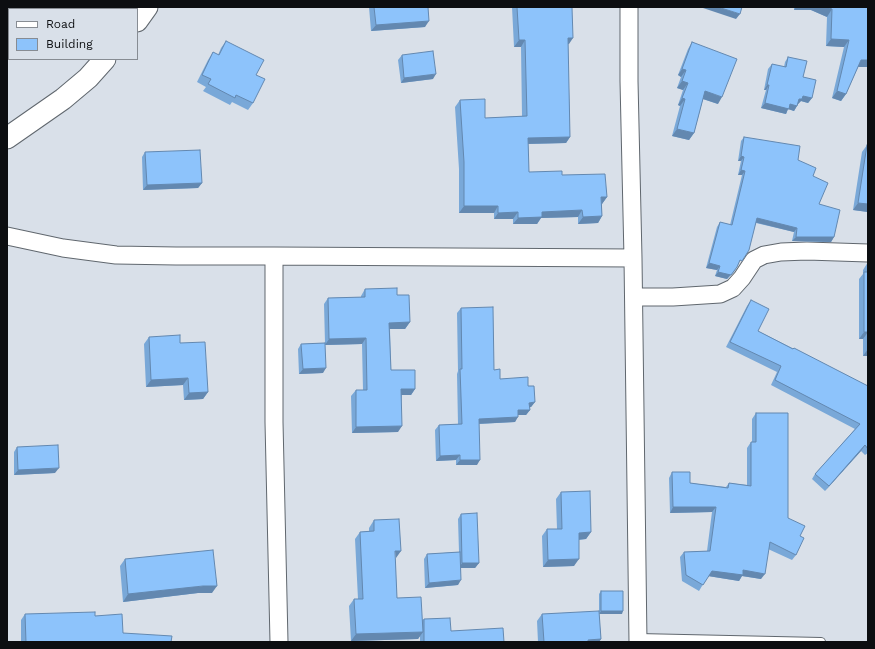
<!DOCTYPE html>
<style>
body{margin:0}
#map{position:relative;width:875px;height:649px;overflow:hidden;background:#d9e0e9;font-family:"Work Sans",sans-serif}
canvas{display:block}
.frame{position:absolute;inset:0;border:8px solid #0c0e11;pointer-events:none}
.legend{position:absolute;left:8px;top:8px;width:130px;height:52px;box-sizing:border-box;background:#d9e0e9;border:1px solid #878c93;margin:0;padding:5px 7px;list-style:none;font-size:12px;color:#0c0e11}
.legend li{display:flex;align-items:center;gap:8px;height:20px}
.legend b{width:20px;border:1px solid #878c93}
</style>
<div id="map">
<canvas width="875" height="649"></canvas>
<div class="frame"></div>
<ul class="legend">
<li><b style="height:5px;background:#fff"></b>Road</li>
<li><b style="height:11px;background:#8dc3fb"></b>Building</li>
</ul>
</div>
<script>
const c = document.querySelector('canvas').getContext('2d');
c.lineJoin = 'round';
const shape = rows => new Path2D(rows.map(r => 'M' + r).join(''));
function strokePath(path, color, width, dash) { c.strokeStyle = color; c.lineWidth = width; c.lineCap = dash ? 'butt' : 'round'; c.setLineDash(dash || []); c.stroke(path); }
function fillPath(path, color) { c.fillStyle = color; c.fill(path, 'evenodd'); }
const service = shape([
 [638,638,821,642]
]);
const minor = shape([
 [629,7,629,81,633,258,638,642],
 [7,236,63,248,116,255,176,256,274,256,633,258],
 [274,256,274,422,279,642],
 [634,297,673,297,720,294,733,288,742,278,754,260,764,255,781,252,807,251,868,253]
]);
const tertiary = shape([
 [137,21,147,7],
 [7,138,63,99,88,78,105,59]
]);
strokePath(service, '#60676e', 10);
strokePath(minor, '#60676e', 19);
strokePath(tertiary, '#60676e', 23);
strokePath(service, '#fff', 8);
strokePath(minor, '#fff', 17);
strokePath(tertiary, '#fff', 21);
fillPath(shape([
 [38,7,77,7,77,9,38,9],
 [369,7,428,7,425,27,371,31],
 [512,7,572,7,569,44,568,44,570,137,566,143,528,144,529,172,562,175,607,197,602,204,602,216,598,223,578,224,578,217,541,218,537,224,513,224,513,219,494,219,494,213,459,213,459,169,455,107,460,100,485,118,522,116,521,47,514,47],
 [794,7,868,7,858,67,846,94,841,101,832,98,844,47,826,46,827,17,811,10,794,10],
 [226,41,256,75,253,103,248,110,232,102,230,105,203,91,206,87,197,82,208,60,213,52,218,55,221,48],
 [692,42,718,104,703,99,694,133,689,140,672,136,680,106,678,105,683,90,677,88,681,77,678,75,688,49],
 [402,55,433,79,401,83,398,60],
 [788,57,803,77,812,98,808,103,801,101,798,104,794,111,788,109,786,114,761,108,766,90,764,90,768,69,772,64,784,67,785,62],
 [744,137,798,160,813,176,819,204,834,237,831,242,792,241,794,232,756,223,738,265,734,272,727,279,715,276,717,270,706,268,717,227,720,222,730,225,742,175,738,175,741,161,738,161,741,141],
 [867,145,868,145,868,212,853,210,862,152],
 [145,152,202,183,198,188,143,190,142,157],
 [868,262,868,356,863,356,863,339,859,339,859,279,863,274,863,270],
 [365,289,397,295,410,322,405,329,390,329,391,370,415,389,411,395,402,395,398,432,352,433,351,396,356,390,363,390,362,344,325,345,323,373,299,374,298,349,301,344,325,343,324,304,328,298,361,297,361,296],
 [751,300,758,331,868,386,868,453,865,455,861,451,825,491,812,479,815,474,855,429,771,385,777,372,726,347,747,306],
 [461,308,494,370,500,379,528,386,535,402,531,407,530,407,530,410,526,415,518,415,515,422,479,424,477,465,456,465,456,460,436,461,435,430,439,425,458,424,457,374,458,371,457,313],
 [149,337,180,343,208,392,203,399,184,400,183,385,146,387,144,344],
 [756,413,788,518,800,536,796,555,792,560,768,549,761,579,742,576,739,581,708,576,699,591,682,581,680,557,684,552,707,551,712,512,670,513,669,478,672,472,690,483,726,487,729,483,747,485,747,448,751,442,752,442,752,419],
 [17,447,55,473,14,475,14,452],
 [561,492,591,532,586,539,579,540,574,566,543,567,542,536,547,529,557,529,556,499],
 [461,514,479,563,475,568,461,568,458,585,425,588,424,559,427,554,459,552,458,519],
 [374,520,395,558,397,598,422,620,424,619,451,631,504,642,420,642,420,636,418,639,351,641,349,606,354,599,358,599,355,539,360,532,369,531,369,528],
 [125,559,212,593,198,593,123,602,120,566],
 [601,591,622,614,599,614,601,639,599,642,538,642,537,621,542,614,599,612,599,594],
 [25,614,95,616,123,633,171,642,21,642,21,620]
]), '#79a8d8');
fillPath(shape([
 [700,7,718,7,740,14,736,19],
 [796,7,826,7,832,9,827,17,811,10,794,10],
 [42,8,66,9,41,9],
 [429,21,425,27,371,31,376,25],
 [568,38,573,38,569,44,563,45],
 [831,39,849,40,844,47,826,46],
 [519,40,525,40,521,47,514,47],
 [861,60,868,60,868,67,856,67],
 [682,69,686,70,681,77,678,75],
 [436,74,433,79,401,83,404,78],
 [682,81,688,83,683,90,677,88],
 [767,85,769,85,766,90,764,90],
 [705,91,722,97,718,104,700,98],
 [837,91,846,94,841,101,832,98],
 [803,96,812,98,808,103,801,101,798,104,796,103,799,99],
 [682,98,685,99,680,106,678,105],
 [765,103,790,104,797,106,794,111,788,109,786,114,761,108],
 [677,129,694,133,689,140,672,136],
 [570,137,566,143,523,144,528,138],
 [741,156,744,157,741,161,738,161],
 [741,170,745,171,742,175,738,175],
 [202,183,198,188,143,190,147,185],
 [601,197,607,197,602,204],
 [858,203,868,204,868,212,853,210],
 [464,206,498,206,494,213,459,213],
 [582,210,578,217,541,218,537,224,513,224,518,218,542,212],
 [518,212,513,219,494,219,498,213],
 [602,216,598,223,578,224,583,217],
 [757,218,797,228,794,232,754,222],
 [796,237,834,237,831,242,792,241],
 [709,263,720,266,717,270,706,268],
 [737,267,727,279,715,276,718,272],
 [410,322,405,329,385,329,389,323],
 [864,332,868,332,863,339,859,339],
 [366,338,362,344,325,345,329,339],
 [868,349,868,356,863,356],
 [326,368,323,373,299,374,303,369],
 [188,378,183,385,146,387,151,380],
 [401,389,415,389,411,395,397,395],
 [208,392,203,399,184,400,189,393],
 [535,402,531,407,526,408,529,403],
 [518,410,530,410,526,415,514,415],
 [518,417,515,422,475,424,479,419],
 [402,426,398,432,352,433,356,427],
 [865,445,861,451,825,491,829,486],
 [460,455,456,460,436,461,440,456],
 [460,460,480,460,477,465,456,465],
 [59,468,55,473,14,475,18,470],
 [673,507,716,507,712,512,670,513],
 [591,532,586,539,574,540,579,533],
 [395,551,401,551,396,558],
 [579,559,574,566,543,567,548,560],
 [462,563,479,563,475,568,459,568],
 [743,570,765,574,761,579,742,576,739,581,708,576,712,571],
 [461,580,458,585,425,588,429,583],
 [203,586,217,586,212,593,198,593,123,602,128,594],
 [601,611,623,611,622,614,599,614],
 [423,632,418,639,351,641,356,634],
 [601,639,599,642,587,642,588,640]
]), '#6388b0');
const building = shape([
 [42,7,77,7,77,9,42,8,42,7],
 [374,7,428,7,429,21,376,25,374,7],
 [517,7,572,7,573,38,568,38,570,137,528,138,529,172,562,171,562,175,605,174,607,197,601,197,602,216,583,217,582,210,542,212,542,217,518,218,518,212,498,213,498,206,464,206,464,162,460,100,485,99,485,118,527,116,525,40,519,40,517,7],
 [718,7,742,7,740,14,718,7],
 [826,7,868,7,868,60,861,60,846,94,837,91,849,40,831,39,832,9,826,7],
 [226,41,264,60,256,75,265,79,253,103,236,95,235,98,208,84,211,79,202,75,213,52,219,55,226,41],
 [692,42,737,59,722,97,705,91,694,133,677,129,685,99,682,98,688,83,682,81,686,70,682,69,692,42],
 [433,51,436,74,404,78,402,55,433,51],
 [788,57,807,61,803,77,816,80,812,98,803,96,802,99,799,99,797,106,790,104,789,109,765,103,769,85,767,85,772,64,786,67,788,57],
 [744,137,800,146,798,160,816,168,813,176,828,183,819,204,840,210,834,237,796,237,797,228,757,218,749,250,742,261,740,260,737,267,731,275,718,272,720,266,709,263,720,222,732,225,745,171,741,170,744,157,741,156,744,137],
 [867,145,868,145,868,204,858,203,867,145],
 [200,150,202,183,147,185,145,152,200,150],
 [868,262,868,349,868,332,864,332,864,272,868,272,868,262],
 [397,288,397,295,409,295,410,322,389,323,391,370,415,370,415,389,401,389,402,426,356,427,356,390,367,390,366,338,329,339,328,298,365,297,365,289,397,288],
 [751,300,769,309,758,331,793,349,794,348,868,386,868,449,865,445,829,486,815,474,860,424,775,380,781,366,730,342,751,300],
 [493,307,494,370,500,369,500,379,528,377,528,386,534,386,535,402,529,403,530,410,518,410,518,417,479,419,480,460,460,460,460,455,440,456,439,425,462,424,460,369,462,369,461,308,493,307],
 [180,335,180,343,205,342,208,392,189,393,188,378,151,380,149,337,180,335],
 [325,343,326,368,303,369,301,344,325,343],
 [756,413,788,413,788,518,805,526,800,536,804,538,796,555,770,542,765,574,743,570,743,575,712,571,703,585,686,575,684,552,710,551,716,507,673,507,672,472,690,472,690,483,728,488,729,483,751,486,751,442,756,442,756,413],
 [58,445,59,468,18,470,17,447,58,445],
 [590,491,591,532,579,533,579,559,548,560,547,529,562,529,561,492,590,491],
 [477,513,479,563,462,563,461,514,477,513],
 [399,519,401,551,395,551,397,598,421,597,423,632,356,634,354,599,363,599,360,532,374,531,374,520,399,519],
 [213,550,217,586,203,586,128,594,125,559,213,550],
 [460,552,461,580,429,583,427,554,460,552],
 [601,591,623,591,623,611,601,611,601,591],
 [599,611,601,639,588,640,588,642,544,642,542,614,599,611],
 [95,612,95,616,122,614,123,633,172,636,171,642,26,642,25,614,95,612],
 [450,618,451,631,503,628,504,642,424,642,424,619,450,618]
]);
fillPath(building, '#8dc3fb');
strokePath(building, '#6388b0', 1);
</script>
